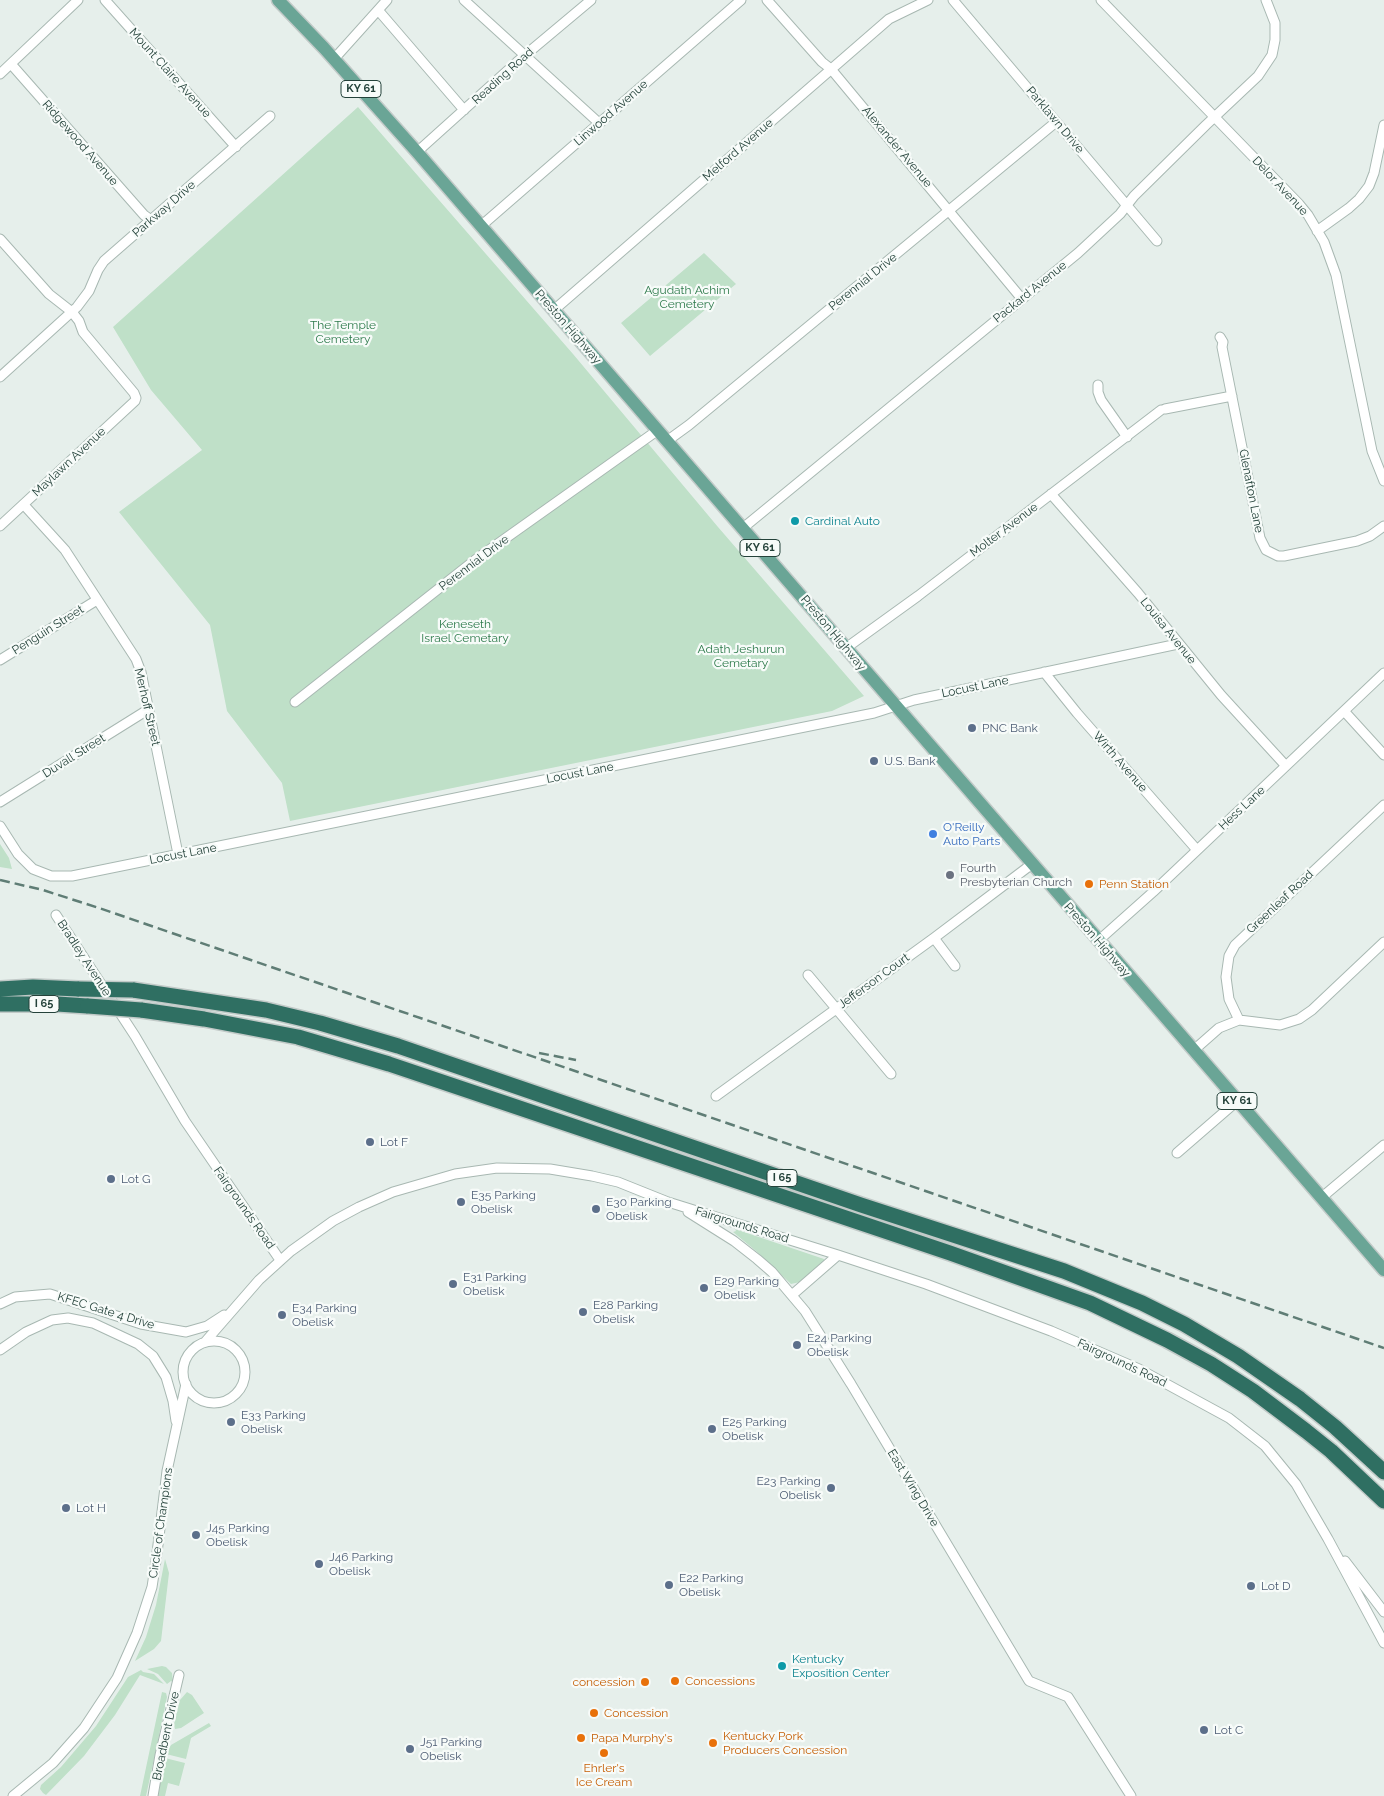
<!DOCTYPE html>
<style>
body{margin:0}
canvas{display:block;background:#e6efeb}
</style>
<canvas width="1384" height="1796"></canvas>
<script>
const c = document.querySelector('canvas').getContext('2d');
c.lineJoin = 'round';
function fillPath(path, color) { c.fillStyle = color; c.fill(path, 'evenodd'); }
const shape = rows => new Path2D(rows.map(r => 'M' + r).join(''));
function strokePath(path, color, width, dash) { c.strokeStyle = color; c.lineWidth = width; c.lineCap = dash ? 'butt' : 'round'; c.setLineDash(dash || []); c.stroke(path); }
function drawText(font, color, halo, rows, align = 'center') {
  c.font = font + ' Raleway,sans-serif'; c.lineWidth = 4.5; c.setLineDash([]); c.textBaseline = 'middle'; c.strokeStyle = halo; c.fillStyle = color; for (const [text, x, y, turn = 0] of rows) {
    c.save(); c.translate(x, y); c.rotate((+turn || 0) * Math.PI / 180); c.textAlign = isNaN(turn) ? turn : align; if (halo) c.strokeText(text, 0, 0); c.fillText(text, 0, 0); c.restore();
  }
}
fillPath(shape([
 [358,107,573,354,718,527,864,696,832,711,290,821,282,783,227,711,210,625,119,512,202,450,151,390,113,327],
 [704,253,736,284,650,356,621,323],
 [0,844,9,858,12,869,0,867],
 [735,1229,824,1259,824,1263,800,1282,791,1284,756,1251,733,1232,736,1231],
 [165,1559,169,1573,161,1641,154,1649,135,1661,146,1637,156,1605],
 [162,1666,166,1667,172,1673,173,1682,171,1681,167,1684,158,1674,147,1669],
 [141,1670,143,1672,154,1674,164,1684,140,1675,115,1715,84,1756,46,1795,43,1793,40,1789,41,1785,61,1767,96,1726,128,1677],
 [162,1692,166,1693,167,1697,161,1726,146,1796,140,1796],
 [187,1692,192,1695,204,1713,181,1728,175,1729,174,1724,180,1700],
 [209,1723,211,1726,191,1738,186,1759,166,1754,171,1745],
 [165,1758,185,1763,179,1786,168,1783,165,1796,158,1796]
]), '#bfe0c8');
const street = shape([
 [105,0,236,147],
 [464,0,599,123],
 [767,0,822,62,831,69,1022,299],
 [953,0,1157,241],
 [1101,0,1299,204,1308,215,1324,242,1336,275,1372,451,1384,481],
 [378,10,464,110],
 [334,59,387,0],
 [11,64,144,215,151,220],
 [0,74,78,0],
 [417,152,517,62,591,0],
 [481,226,741,0],
 [1317,231,1349,208,1359,199,1369,186,1374,173,1384,125],
 [0,239,49,294,72,312,79,321,83,332,134,393,136,398,135,401,0,526],
 [554,310,889,19,928,0],
 [1220,337,1223,342,1222,347,1260,538,1266,550,1278,556,1284,556,1357,541,1370,536,1384,526],
 [0,377,77,307,89,291,98,270,104,261,270,116],
 [1098,385,1098,392,1101,400,1127,437],
 [1165,409,1232,396],
 [667,441,689,425,1056,122],
 [1051,494,1138,593,1221,695,1286,766],
 [24,505,65,550,136,659,141,672,178,854],
 [743,528,1078,253,1120,214,1134,196,1206,125,1258,76,1272,55,1275,40,1275,23,1266,0],
 [846,648,918,596,1161,410],
 [0,660,97,600],
 [1044,672,1077,713,1197,850],
 [295,702,475,560,658,430],
 [1344,711,1384,755],
 [0,802,149,709],
 [0,826,18,854,33,869,51,876,72,876,765,735,874,713,914,700,1178,644],
 [56,915,135,1036,185,1121,280,1260],
 [934,938,955,966],
 [1098,941,1153,892,1384,673],
 [808,975,891,1074],
 [1239,1020,1229,999,1226,977,1229,956,1235,945,1384,805],
 [1194,1050,1219,1028,1239,1020,1280,1025,1299,1019,1312,1010,1384,942],
 [716,1096,934,938,1032,864],
 [1177,1153,1237,1101],
 [1321,1198,1384,1145],
 [688,1212,734,1241,757,1259,772,1272,805,1311,851,1384,1029,1681,1068,1697,1131,1796],
 [792,1295,838,1255],
 [0,1304,15,1297,50,1294,141,1324,186,1332,207,1326,224,1315],
 '183 1372a31 31 0 1 1 62 0a31 31 0 1 1-62 0Z',
 [205,1342,259,1280,291,1251,333,1221,359,1207,393,1192,455,1174,497,1168,550,1169,592,1176,618,1182,668,1202,838,1255,926,1284,1051,1331,1139,1369,1229,1418,1265,1446,1296,1484,1328,1539,1384,1643],
 [0,1350,26,1332,52,1320,68,1318,93,1323,138,1344,153,1356,166,1377,173,1401,176,1421],
 [1345,1561,1384,1612],
 [13,1796,53,1763,84,1728,117,1678,137,1633,152,1587,156,1561,167,1471,186,1384],
 [153,1796,160,1755,179,1675]
]);
const primary = shape([
 [278,0,324,48,417,152,1384,1270]
]);
const highway = shape([
 [0,989,33,987,79,989],
 [133,990,266,1010,320,1023,398,1046,861,1205,1064,1271,1142,1303,1184,1324,1238,1356,1300,1399,1335,1427,1384,1472],
 [0,1004,57,1004,88,1006],
 [141,1010,204,1019,298,1037,389,1064,950,1253,1090,1303,1167,1340,1211,1364,1253,1391,1306,1431,1331,1451,1384,1501]
]);
strokePath(street, '#a8b8b2', 11);
strokePath(primary, '#c2cac8', 15);
strokePath(highway, '#c2cac8', 18);
strokePath(street, '#fff', 9);
strokePath(primary, '#6aa596', 12);
strokePath(highway, '#2f6f62', 15);
strokePath(shape([
 [0,880,43,890,99,908,1384,1348],
 [539,1053,576,1060]
]), '#5f7d75', 2.5, [10, 5]);
const highwayBridge = shape([
 [79,989,133,990],
 [88,1006,141,1010]
]);
strokePath(highwayBridge, '#c2cac8', 18, []);
strokePath(highwayBridge, '#2f6f62', 15);
for (const [x, y, r, color] of [
 [795,521,5,"#0f9aa8"],
 [972,728,5,"#5c6f8a"],
 [874,761,5,"#5c6f8a"],
 [933,834,5,"#3f7fe0"],
 [950,875,5,"#6b7280"],
 [1089,884,5,"#e8710a"],
 [370,1142,5,"#5c6f8a"],
 [111,1179,5,"#5c6f8a"],
 [461,1202,5,"#5c6f8a"],
 [596,1209,5,"#5c6f8a"],
 [453,1284,5,"#5c6f8a"],
 [704,1288,5,"#5c6f8a"],
 [583,1312,5,"#5c6f8a"],
 [282,1315,5,"#5c6f8a"],
 [797,1345,5,"#5c6f8a"],
 [231,1422,5,"#5c6f8a"],
 [712,1429,5,"#5c6f8a"],
 [831,1488,5,"#5c6f8a"],
 [66,1508,5,"#5c6f8a"],
 [196,1535,5,"#5c6f8a"],
 [319,1564,5,"#5c6f8a"],
 [669,1585,5,"#5c6f8a"],
 [1251,1586,5,"#5c6f8a"],
 [782,1666,5,"#0f9aa8"],
 [675,1681,5,"#e8710a"],
 [645,1682,5,"#e8710a"],
 [594,1713,5,"#e8710a"],
 [1204,1730,5,"#5c6f8a"],
 [581,1738,5,"#e8710a"],
 [713,1743,5,"#e8710a"],
 [410,1749,5,"#5c6f8a"],
 [604,1753,5,"#e8710a"]
]) { const dot = new Path2D(); dot.arc(x, y, r, 0, 2 * Math.PI); c.fillStyle = color; c.fill(dot); strokePath(dot, '#f7fbf9', 2); }
for (const [x, y, w] of [
 [361,89,40],
 [760,548,40],
 [44,1004,30],
 [1237,1101,40],
 [782,1178,30]
]) { const box = new Path2D(); box.roundRect(x - w / 2, y - 8.5, w, 17, 4); c.fillStyle = '#f7fbf9'; c.fill(box); strokePath(box, '#24423a', 1); }
drawText('bold 11px', '#24423a', null, [
 ["KY 61",361,89],
 ["KY 61",760,548],
 ["I 65",44,1004],
 ["KY 61",1237,1101],
 ["I 65",782,1178]
]);
drawText('12px', '#24423a', '#f7fbf9', [
 ["Mount Claire Avenue",170,73,48],
 ["Reading Road",503,76,-42],
 ["Linwood Avenue",611,113,-41],
 ["Parklawn Drive",1055,120,50],
 ["Ridgewood Avenue",80,143,49],
 ["Alexander Avenue",897,147,50],
 ["Melford Avenue",738,150,-41],
 ["Delor Avenue",1280,186,47],
 ["Parkway Drive",164,209,-41],
 ["Perennial Drive",863,282,-39],
 ["Packard Avenue",1030,292,-39],
 ["Preston Highway",568,327,49],
 ["Maylawn Avenue",69,462,-43],
 ["Glenafton Lane",1251,491,79],
 ["Molter Avenue",1004,530,-37],
 ["Perennial Drive",474,563,-37],
 ["Penguin Street",48,630,-32],
 ["Louisa Avenue",1168,631,51],
 ["Preston Highway",833,633,50],
 ["Locust Lane",975,687,-12],
 ["Merhoff Street",147,707,77],
 ["Duvall Street",74,756,-32],
 ["Wirth Avenue",1120,762,49],
 ["Locust Lane",580,773,-11],
 ["Hess Lane",1242,808,-43],
 ["Locust Lane",183,854,-11],
 ["Greenleaf Road",1280,902,-43],
 ["Preston Highway",1097,940,49],
 ["Bradley Avenue",84,958,57],
 ["Jefferson Court",874,981,-36],
 ["Fairgrounds Road",244,1208,55],
 ["Fairgrounds Road",742,1225,17],
 ["KFEC Gate 4 Drive",106,1311,17],
 ["Fairgrounds Road",1122,1363,25],
 ["East Wing Drive",913,1488,59],
 ["Circle of Champions",161,1523,-82],
 ["Broadbent Drive",166,1736,-78]
]);
drawText('12px', '#2d7a4b', '#f7fbf9', [
 ["Agudath Achim",687,290],
 ["Cemetery",687,304],
 ["The Temple",343,325],
 ["Cemetery",343,339],
 ["Keneseth",465,624],
 ["Israel Cemetary",465,638],
 ["Adath Jeshurun",741,649],
 ["Cemetary",741,663]
]);
drawText('12px', '#0d838f', '#f7fbf9', [
 ["Cardinal Auto",805,521],
 ["Kentucky",792,1659],
 ["Exposition Center",792,1673]
], 'left');
drawText('12px', '#4e5e75', '#f7fbf9', [
 ["PNC Bank",982,728],
 ["U.S. Bank",884,761],
 ["Lot F",380,1142],
 ["Lot G",121,1179],
 ["E35 Parking",471,1195],
 ["Obelisk",471,1209],
 ["E30 Parking",606,1202],
 ["Obelisk",606,1216],
 ["E31 Parking",463,1277],
 ["Obelisk",463,1291],
 ["E29 Parking",714,1281],
 ["Obelisk",714,1295],
 ["E28 Parking",593,1305],
 ["Obelisk",593,1319],
 ["E34 Parking",292,1308],
 ["Obelisk",292,1322],
 ["E24 Parking",807,1338],
 ["Obelisk",807,1352],
 ["E33 Parking",241,1415],
 ["Obelisk",241,1429],
 ["E25 Parking",722,1422],
 ["Obelisk",722,1436],
 ["E23 Parking",821,1481,"right"],
 ["Obelisk",821,1495,"right"],
 ["Lot H",76,1508],
 ["J45 Parking",206,1528],
 ["Obelisk",206,1542],
 ["J46 Parking",329,1557],
 ["Obelisk",329,1571],
 ["E22 Parking",679,1578],
 ["Obelisk",679,1592],
 ["Lot D",1261,1586],
 ["Lot C",1214,1730],
 ["J51 Parking",420,1742],
 ["Obelisk",420,1756]
], 'left');
drawText('12px', '#366cbe', '#f7fbf9', [
 ["O'Reilly",943,827],
 ["Auto Parts",943,841]
], 'left');
drawText('12px', '#5b616d', '#f7fbf9', [
 ["Fourth",960,868],
 ["Presbyterian Church",960,882]
], 'left');
drawText('12px', '#c56008', '#f7fbf9', [
 ["Penn Station",1099,884],
 ["Concessions",685,1681],
 ["concession",635,1682,"right"],
 ["Concession",604,1713],
 ["Kentucky Pork",723,1736],
 ["Producers Concession",723,1750],
 ["Papa Murphy's",591,1738],
 ["Ehrler's",604,1768,"center"],
 ["Ice Cream",604,1782,"center"]
], 'left');
</script>
